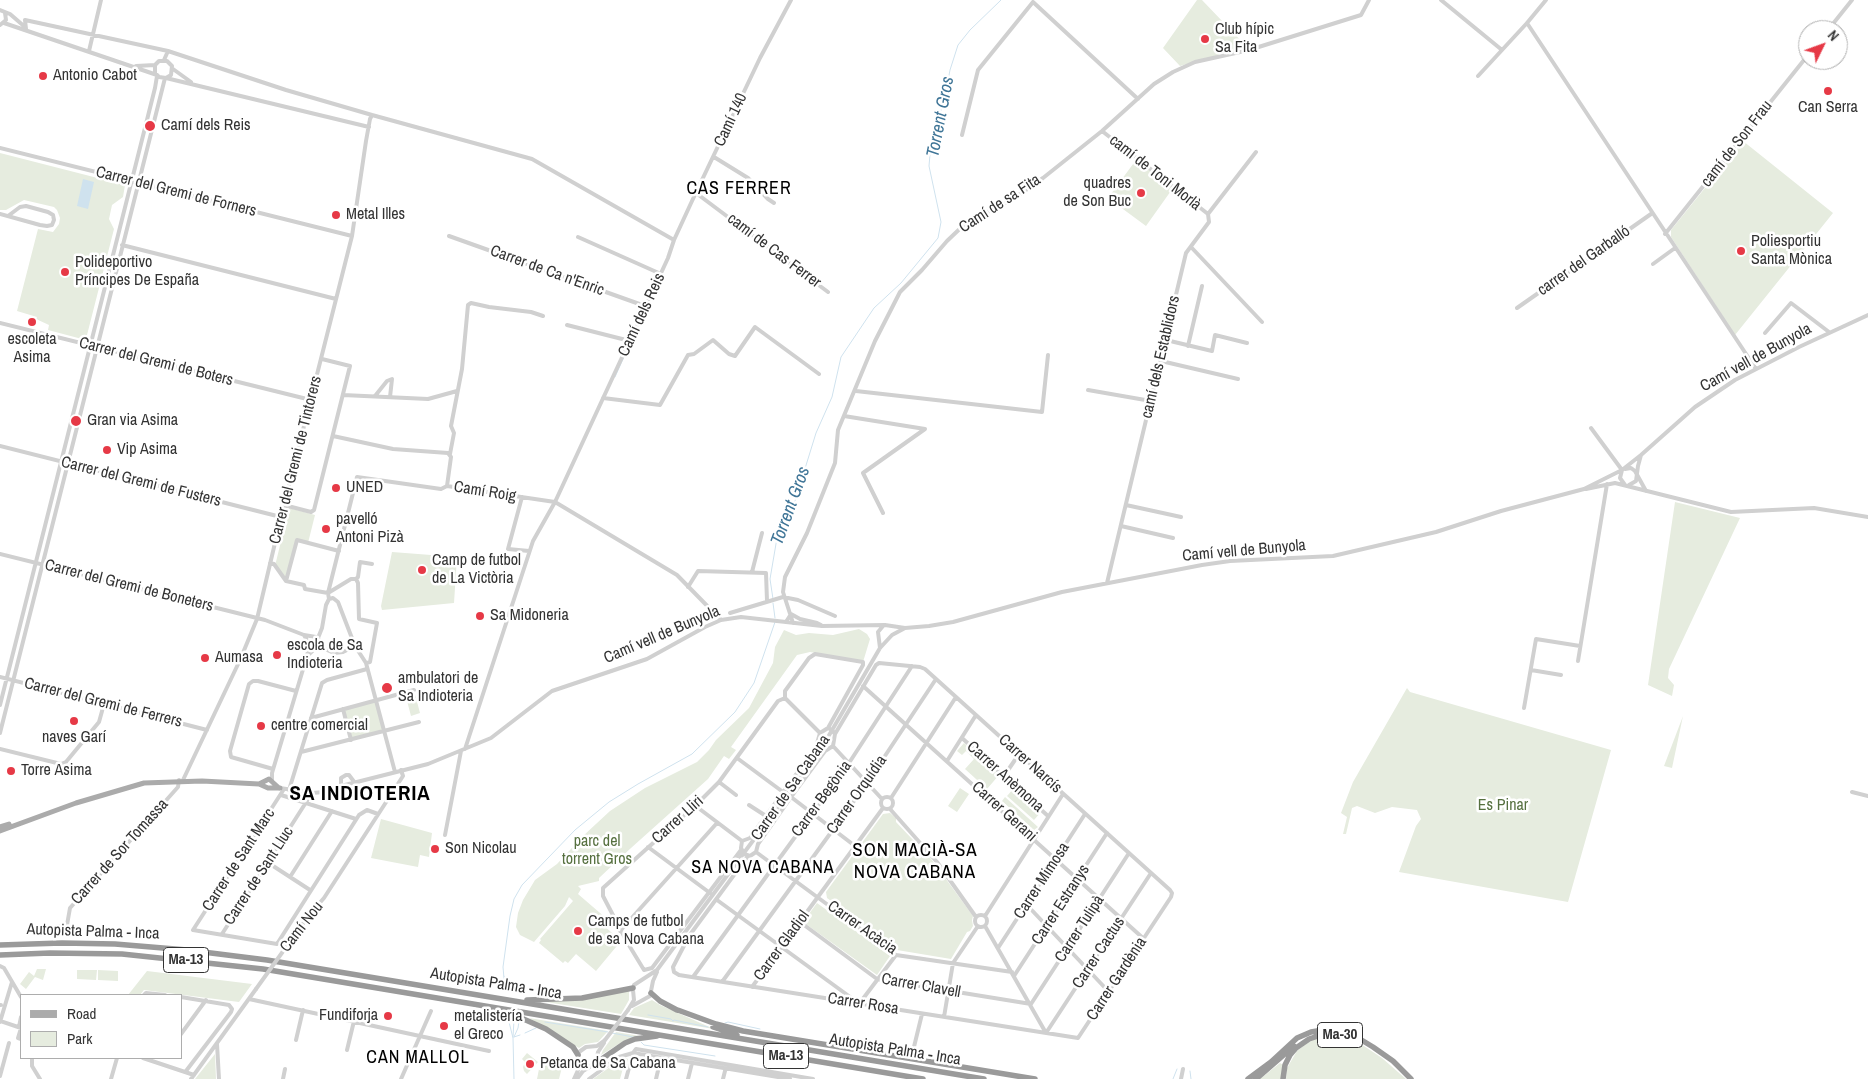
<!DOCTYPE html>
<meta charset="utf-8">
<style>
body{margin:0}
#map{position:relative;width:1868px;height:1079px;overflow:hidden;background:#fff;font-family:"Archivo Narrow",sans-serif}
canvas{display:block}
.legend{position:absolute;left:20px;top:994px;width:162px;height:65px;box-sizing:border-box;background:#fff;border:1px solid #adadad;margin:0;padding:6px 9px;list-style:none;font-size:15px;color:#333}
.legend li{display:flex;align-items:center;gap:10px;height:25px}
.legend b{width:25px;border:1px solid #adadad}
.north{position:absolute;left:1798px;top:20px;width:50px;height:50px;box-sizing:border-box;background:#fff;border:1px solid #adadad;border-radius:50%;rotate:48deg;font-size:14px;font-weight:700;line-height:20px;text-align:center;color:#333}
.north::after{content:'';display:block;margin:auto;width:18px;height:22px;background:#e63946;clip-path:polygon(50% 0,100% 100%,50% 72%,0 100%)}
</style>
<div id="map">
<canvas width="1868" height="1079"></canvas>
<ul class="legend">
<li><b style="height:6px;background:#ababab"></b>Road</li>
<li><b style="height:14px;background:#e6ecdf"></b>Park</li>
</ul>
<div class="north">N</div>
</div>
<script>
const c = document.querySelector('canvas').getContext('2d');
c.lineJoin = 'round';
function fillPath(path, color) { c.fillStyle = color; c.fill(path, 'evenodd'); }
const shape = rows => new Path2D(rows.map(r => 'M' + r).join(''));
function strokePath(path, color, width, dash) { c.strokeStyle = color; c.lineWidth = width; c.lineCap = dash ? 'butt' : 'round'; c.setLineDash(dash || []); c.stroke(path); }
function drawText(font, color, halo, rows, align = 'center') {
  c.font = font + ' "Archivo Narrow",sans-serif'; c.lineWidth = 5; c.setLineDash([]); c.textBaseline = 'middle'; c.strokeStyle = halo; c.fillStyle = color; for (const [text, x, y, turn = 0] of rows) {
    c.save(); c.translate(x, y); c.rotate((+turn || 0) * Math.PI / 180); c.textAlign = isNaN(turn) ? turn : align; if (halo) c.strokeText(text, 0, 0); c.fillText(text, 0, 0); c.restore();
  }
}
fillPath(shape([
 [1197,0,1202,0,1247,47,1180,66,1163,48],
 [1743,141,1833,213,1735,335,1671,237,1671,230],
 [0,153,125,185,123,197,112,205,109,219,114,229,87,335,82,339,48,330,49,325,36,319,37,317,17,311,38,229,53,232,59,224,60,218,57,210,54,207,24,200,6,210,0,210],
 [1136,160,1173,188,1146,226,1108,198],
 [1675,502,1740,518,1669,669,1668,678,1674,685,1672,696,1648,685],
 [289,508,315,515,308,543,298,540,286,581,275,566],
 [392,552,457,557,454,603,382,610,381,606],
 [859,629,867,634,870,639,863,662,810,652,797,655,731,747,736,750,729,759,724,756,708,779,631,848,599,878,599,881,578,886,581,889,578,894,607,919,602,924,621,941,596,971,576,954,568,963,565,961,563,963,539,943,541,940,540,939,573,901,569,897,565,906,534,942,520,935,516,927,518,913,523,900,535,880,557,864,583,836,610,811,645,788,697,762,709,750,716,740,749,708,773,663,775,647,784,630,796,635,809,633,833,635],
 [1407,688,1410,692,1611,750,1568,902,1399,872,1416,826,1421,819,1417,810,1392,807,1375,813,1357,806,1352,808,1346,834,1343,834,1347,817,1341,813,1353,782],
 [415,694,420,713,411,716,406,697],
 [376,700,384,731,351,740,343,709],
 [1683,716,1672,768,1664,766],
 [964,743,999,775,987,789,965,769,974,759,966,751,962,755,957,751],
 [960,788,969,794,957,812,948,806],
 [1014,788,1041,812,1034,820,1007,796],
 [1005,797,1038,827,1034,830,1002,801],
 [890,813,896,818,896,822,932,860,973,916,972,920,973,926,970,931,967,932,951,959,897,950,827,898,826,892,883,814],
 [381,819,432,833,429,857,420,855,418,867,371,858],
 [817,903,890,956,877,975,803,922],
 [37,969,46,969,43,980,35,977,26,989,20,984,29,972,34,976],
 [77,970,97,970,96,980,77,979],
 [98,970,118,971,118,981,98,980],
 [147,971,252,984,239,1002,144,990,140,995,128,995],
 [629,990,629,1000,621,1014,546,1002],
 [652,1000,660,1005,714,1029,629,1015,634,1008],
 [529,1018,608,1031,598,1042,585,1044,579,1048],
 [616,1032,640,1036,622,1042,601,1055,603,1050],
 [1325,1036,1356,1042,1364,1046,1382,1058,1406,1079,1286,1079,1287,1068,1297,1051,1310,1041],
 [527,1053,538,1062,527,1074,524,1071,523,1067,525,1062,522,1059],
 [215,1054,216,1079,195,1079],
 [624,1057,628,1059,626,1067,623,1068,620,1079,593,1079],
 [541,1059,563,1063,559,1079,537,1079],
 [1280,1063,1283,1065,1281,1079,1260,1079]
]), '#e6ecdf');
fillPath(shape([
 [83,179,94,182,88,209,77,206]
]), '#cfe2ee');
strokePath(shape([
 [615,377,624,357],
 [773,599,770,579,777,538,795,501,816,433,832,397,841,357,874,308,901,283,938,238,941,222,929,166,930,154,933,134,944,101,950,70,958,45,970,30,1001,0],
 [773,603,775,618],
 [504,976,515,992],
 [507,980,509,991],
 [505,990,503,967,510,916,514,899,522,885,575,830,609,802,638,784,692,754,735,712,754,683,775,622],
 [648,1015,671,1019,673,1021],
 [508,1018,513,1038,514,1079],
 [673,1021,674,1020,708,1027],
 [545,1022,608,1032],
 [725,1023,728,1022,760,1029],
 [525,1033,536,1028],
 [612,1033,633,1037],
 [513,1037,514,1020],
 [514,1037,518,1028,519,1021],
 [514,1037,520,1035],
 [641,1042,644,1045,715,1056],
 [1190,1071,1191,1079],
 [1173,1079,1177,1069]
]), '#cfe2ee', 1);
strokePath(shape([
 [1441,0,1502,50],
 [1546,0,1527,23,1756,369],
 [0,10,10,14,25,27],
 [4,23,157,75],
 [0,25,6,20,5,13],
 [26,29,25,20,168,51],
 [1828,30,1852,0],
 [89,51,101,0],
 [164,60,168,51,286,90,372,115],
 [136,66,155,65,159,61,167,61,172,66,171,75,166,78,159,77,155,73,155,65],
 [173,69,191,82],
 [1478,76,1527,23],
 [166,78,369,127],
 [1102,131,1208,214],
 [962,135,978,70,1033,2,1138,99],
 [0,148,352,236],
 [714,157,748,178,768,199,774,203],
 [696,193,828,292],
 [0,214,40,225,47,226,52,225,54,220,53,215,48,212,26,206,20,207,8,216],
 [1665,234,1808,55],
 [449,236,645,306],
 [578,237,661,274],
 [122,245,336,299],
 [1191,247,1262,322],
 [1653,264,1675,248],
 [1517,308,1651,214],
 [0,323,311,400],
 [567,325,630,341],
 [1765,333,1791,303,1829,332],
 [1166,340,1212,351,1215,335,1247,343],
 [1188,346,1202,286],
 [1161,361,1238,379],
 [1088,390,1151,401],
 [856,391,1042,412,1048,355],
 [343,395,428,399,457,391],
 [375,396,387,381,392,379,390,397],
 [603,398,660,405,688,355,694,354,713,340,729,354,735,356,755,327,819,374],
 [844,416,925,429,863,473,883,513],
 [1591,428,1622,470],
 [333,436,393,449,448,453,451,457,447,486,555,502,677,575,721,620],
 [0,446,281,517],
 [450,454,454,433,451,426,462,369,468,305,471,303,489,307,531,312,543,316],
 [1625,469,1631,468,1635,471,1646,491],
 [1622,470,1620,478,1625,485],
 [1629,485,1636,481,1638,466,1641,455],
 [1586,489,1615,483,1731,512,1814,508,1868,517],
 [522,497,508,549,529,551],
 [284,505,311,512,314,510,350,366,322,359],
 [1126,505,1181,517],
 [1121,526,1173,538],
 [0,554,265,620,304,635,316,637,320,641,319,645,307,656],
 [270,563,274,564,286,581,304,585,305,589,328,593,351,579,356,579,358,583,359,619,377,623,370,662,366,663],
 [752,572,762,533],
 [356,579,358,577,360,562,372,564],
 [286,581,297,540,339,551],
 [1107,583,1186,253,1209,222,1208,214,1256,152],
 [688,587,698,571,766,573,767,601],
 [329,599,328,593,357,477,441,489,447,486],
 [730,613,783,597,798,600,835,616],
 [786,622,791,614,800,619,817,623,821,625],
 [793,623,783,592,785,577,807,533,835,463,838,430,875,341,900,292,922,270,947,241,967,222,1010,201,1043,178,1102,131,1154,84,1173,72,1195,62,1249,50,1361,15,1369,0],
 [318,638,322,628,326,605,329,599,333,598,338,602,355,646,343,652,334,653,318,646],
 [355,646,366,663,395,772],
 [880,648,878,632,883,626],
 [1578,661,1607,484],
 [1531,670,1561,675],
 [0,677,207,730],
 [863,686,1144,939],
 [785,698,785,691,809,658,815,654,863,662,863,665,828,728],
 [785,698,820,733],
 [0,705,155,88,157,76],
 [1524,708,1536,639,1580,646],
 [343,709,351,740],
 [311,718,414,690],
 [828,728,832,730,835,734,833,746,825,751,791,797,758,844,756,852,750,856,744,854,741,848,742,841,750,838,816,747,820,733,828,728],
 [0,733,165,78],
 [962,738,1048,816],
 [833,746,882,799],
 [0,749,61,764,66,762,99,722,104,704],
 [465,749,533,541,555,502,668,258,674,240,692,201,760,58,791,0],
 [301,752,419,722],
 [737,758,783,792],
 [947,761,976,715],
 [273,769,231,757,230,751,249,684,253,681,258,681,296,691],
 [1004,776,1019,754],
 [183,780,240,660,257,619,284,505,352,236,366,141,370,119,372,115,532,159,674,240],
 [272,781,272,773,307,656,309,644,304,635],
 [719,782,736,795],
 [341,786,341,778,346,775,349,775,355,783],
 [280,788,312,793,324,792,341,786,428,764,491,738,552,691,647,659,705,627,721,620,741,617,822,626,885,625,905,628,929,626,953,622,1062,592,1202,565,1230,561,1333,556,1436,532,1501,511,1584,489,1622,470,1641,455,1695,407,1735,380,1799,347,1868,315],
 [284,789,193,930,277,944,359,815,367,810,378,814],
 [289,790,322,683,327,680,367,669],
 [1852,792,1868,796],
 [281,795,356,819],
 '881 803a6 6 0 1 1 12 0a6 6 0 1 1-12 0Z',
 [791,797,855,846],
 [891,798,956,697],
 [749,805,766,816],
 [697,807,742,841],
 [890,809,937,862,976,917],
 [445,835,461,751],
 [648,847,710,893],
 [741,850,652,968,644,970,627,942,603,896,603,888,691,809,697,807,698,803,719,782,778,701,785,698],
 [756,852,896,955,1012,972],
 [748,856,689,936,673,967,674,972,679,975,1078,1038,1171,897,1172,893,1170,890,925,669,920,667,879,663,876,665,835,734],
 [267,862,310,890],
 [290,877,332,811],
 [717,900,857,1002],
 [1026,904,1109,992],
 '975 921a6 6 0 1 1 12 0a6 6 0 1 1-12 0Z',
 [985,916,1063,794],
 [800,922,877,979,1031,1004,1129,853],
 [37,926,50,928,67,925,70,908,178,787,179,780],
 [985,926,1046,1033],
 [620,931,717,823],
 [222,934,312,793],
 [289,943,310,914,324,898,403,776,401,770],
 [998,948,1085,814],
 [0,966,4,968,21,997],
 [1014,976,1107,833],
 [693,977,849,763,912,666],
 [722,982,867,783,936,679],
 [752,987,883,808],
 [144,995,146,993,165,995],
 [181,997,229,1005,232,1009,231,1012,186,1071],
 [249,999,489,1051],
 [859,1004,896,955],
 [0,1005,1,1005],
 [632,1006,650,996,653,981,657,972],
 [628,1010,634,1000,633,990,634,985,657,970,821,749,880,648,892,635,905,628],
 [944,1017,953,963,978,926],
 [0,1021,21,1028,18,1038,21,1039],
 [0,1022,12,982],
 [19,1027,21,1017],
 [1046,1033,1151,873],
 [181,1034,206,1000],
 [296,1040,303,1010],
 [217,1044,219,1079],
 [347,1050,354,1021],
 [633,1053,790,1079],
 [912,1055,922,1014],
 [32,1058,32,1066,40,1079],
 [143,1058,194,1075],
 [0,1076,9,1043],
 [111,1079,117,1058],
 [191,1079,256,989],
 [283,1079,285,1069],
 [401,1079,431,1011],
 [574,1079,579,1068,578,1057,579,1052,586,1047,597,1046,605,1040],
 [577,1079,583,1071,596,1063,598,1052,604,1043],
 [589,1079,619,1057,633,1053,636,1049,813,1079],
 [626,1079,633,1053],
 [656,1079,661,1058],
 [688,1079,692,1063],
 [723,1079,726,1067],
 [1181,1079,1183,1069]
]), '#d0d0d0', 4);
strokePath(shape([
 [259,784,269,779,279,788],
 [0,827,9,824],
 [0,831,76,803,144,783,202,781,259,784,268,788,280,788]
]), '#ababab', 5);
strokePath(shape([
 [0,945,62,943,115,944,187,950,267,960,984,1079],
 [0,955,50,953,122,954,263,969,923,1079],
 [651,993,660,1001,677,1010],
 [527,1000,582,998,633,988],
 [675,1009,716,1024,743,1031,1035,1079],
 [510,1013,546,1029,573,1047,578,1055],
 [713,1027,737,1035],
 [596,1063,625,1043,635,1039,657,1036],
 [1248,1079,1271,1062,1297,1038,1311,1032,1329,1029,1350,1033,1373,1047,1393,1061,1411,1079],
 [1256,1079,1294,1046],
 [1283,1079,1285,1065,1290,1055,1296,1048,1309,1039,1321,1035,1332,1035,1357,1041]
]), '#9a9a9a', 5.5);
strokePath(shape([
 [256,989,289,943],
 [605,1040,628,1010]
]), '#d0d0d0', 4);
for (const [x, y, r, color] of [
 [1205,39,5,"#e63946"],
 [43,76,5,"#e63946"],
 [1828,91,5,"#e63946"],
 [150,126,6,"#e63946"],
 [1141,193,5,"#e63946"],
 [336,215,5,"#e63946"],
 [1741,251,5,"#e63946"],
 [65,272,5,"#e63946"],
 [32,322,5,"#e63946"],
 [76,421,6,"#e63946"],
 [107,450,5,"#e63946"],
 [336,488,5,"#e63946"],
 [326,529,5,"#e63946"],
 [422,570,5,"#e63946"],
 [480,616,5,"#e63946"],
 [277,655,5,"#e63946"],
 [205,658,5,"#e63946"],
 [387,688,6,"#e63946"],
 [74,721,5,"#e63946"],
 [261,726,5,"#e63946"],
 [11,771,5,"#e63946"],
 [435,849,5,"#e63946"],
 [578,931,5,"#e63946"],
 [388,1016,5,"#e63946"],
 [444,1026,5,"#e63946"],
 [530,1064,5,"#e63946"]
]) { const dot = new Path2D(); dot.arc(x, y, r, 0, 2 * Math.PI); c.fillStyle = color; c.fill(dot); strokePath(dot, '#fff', 2); }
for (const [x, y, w] of [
 [186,960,45],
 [1340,1035,45],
 [786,1056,45]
]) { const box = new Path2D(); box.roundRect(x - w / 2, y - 12.5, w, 25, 4); c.fillStyle = '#fff'; c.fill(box); strokePath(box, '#333', 1); }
drawText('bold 15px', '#333', null, [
 ["Ma-13",186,960],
 ["Ma-30",1340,1035],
 ["Ma-13",786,1056]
]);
drawText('16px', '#333', '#fff', [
 ["Club hípic",1215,30],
 ["Sa Fita",1215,48],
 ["Antonio Cabot",53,76],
 ["Can Serra",1828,108,"center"],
 ["Camí dels Reis",161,126],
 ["quadres",1131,184,"right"],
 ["de Son Buc",1131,202,"right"],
 ["Metal Illes",346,215],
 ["Poliesportiu",1751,242],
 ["Santa Mònica",1751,260],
 ["Polideportivo",75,263],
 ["Príncipes De España",75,281],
 ["escoleta",32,340,"center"],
 ["Asima",32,358,"center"],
 ["Gran via Asima",87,421],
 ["Vip Asima",117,450],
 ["UNED",346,488],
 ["pavelló",336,520],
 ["Antoni Pizà",336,538],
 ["Camp de futbol",432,561],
 ["de La Victòria",432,579],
 ["Sa Midoneria",490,616],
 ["escola de Sa",287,646],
 ["Indioteria",287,664],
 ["Aumasa",215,658],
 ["ambulatori de",398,679],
 ["Sa Indioteria",398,697],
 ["centre comercial",271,726],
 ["naves Garí",74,738,"center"],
 ["Torre Asima",21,771],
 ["Son Nicolau",445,849],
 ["Camps de futbol",588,922],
 ["de sa Nova Cabana",588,940],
 ["Fundiforja",378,1016,"right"],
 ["metalistería",454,1017],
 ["el Greco",454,1035],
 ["Petanca de Sa Cabana",540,1064]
], 'left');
drawText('16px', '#333', '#fff', [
 ["Camí 140",731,120,-65],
 ["camí de Son Frau",1737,144,-52],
 ["camí de Toni Morlà",1155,173,38],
 ["Carrer del Gremi de Forners",176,192,14],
 ["Camí de sa Fita",1000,204,-33],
 ["camí de Cas Ferrer",774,251,37],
 ["carrer del Garballó",1584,261,-35],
 ["Carrer de Ca n'Enric",547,271,20],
 ["Camí dels Reis",642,315,-65],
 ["camí dels Establidors",1161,357,-77],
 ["Camí vell de Bunyola",1756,358,-29],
 ["Carrer del Gremi de Boters",156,362,14],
 ["Carrer del Gremi de Tintorers",296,460,-76],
 ["Carrer del Gremi de Fusters",141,482,14],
 ["Camí Roig",485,492,9],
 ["Camí vell de Bunyola",1244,551,-5],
 ["Carrer del Gremi de Boneters",129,586,14],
 ["Camí vell de Bunyola",662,635,-23],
 ["Carrer del Gremi de Ferrers",103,703,14],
 ["Carrer Narcís",1030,764,42],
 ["Carrer Anèmona",1005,777,42],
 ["Carrer de Sa Cabana",791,788,-55],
 ["Carrer Orquídia",857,795,-55],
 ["Carrer Begònia",822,799,-54],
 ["Carrer Gerani",1004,812,42],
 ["Carrer Lliri",678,820,-42],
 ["Carrer de Sor Tomassa",120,852,-48],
 ["Carrer de Sant Marc",239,860,-57],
 ["Carrer de Sant Lluc",259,876,-57],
 ["Carrer Mimosa",1042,881,-57],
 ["Carrer Estranys",1061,905,-57],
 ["Camí Nou",302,927,-52],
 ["Carrer Acàcia",862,928,35],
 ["Carrer Tulipà",1080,929,-57],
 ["Autopista Palma - Inca",93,932,2],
 ["Carrer Gladiol",782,946,-54],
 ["Carrer Cactus",1099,953,-57],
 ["Carrer Gardènia",1117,979,-57],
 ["Autopista Palma - Inca",496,984,9],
 ["Carrer Clavell",921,986,10],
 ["Carrer Rosa",863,1004,9],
 ["Autopista Palma - Inca",895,1050,9]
]);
drawText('16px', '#56703f', '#fff', [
 ["Es Pinar",1503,806],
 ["parc del",597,842],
 ["torrent Gros",597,860]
]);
drawText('italic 18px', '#3f7597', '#fff', [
 ["Torrent Gros",941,117,-79],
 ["Torrent Gros",791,506,-70]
]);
c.letterSpacing = '1px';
drawText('18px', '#000', '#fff', [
 ["CAS FERRER",739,189],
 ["SA NOVA CABANA",763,868],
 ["CAN MALLOL",418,1058]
]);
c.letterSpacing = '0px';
c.letterSpacing = '1px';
drawText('19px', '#000', '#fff', [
 ["SON MACIÀ-SA",915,851],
 ["NOVA CABANA",915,873]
]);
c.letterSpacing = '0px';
c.letterSpacing = '1px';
drawText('bold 21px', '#000', '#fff', [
 ["SA INDIOTERIA",360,794]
]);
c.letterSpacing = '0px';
</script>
